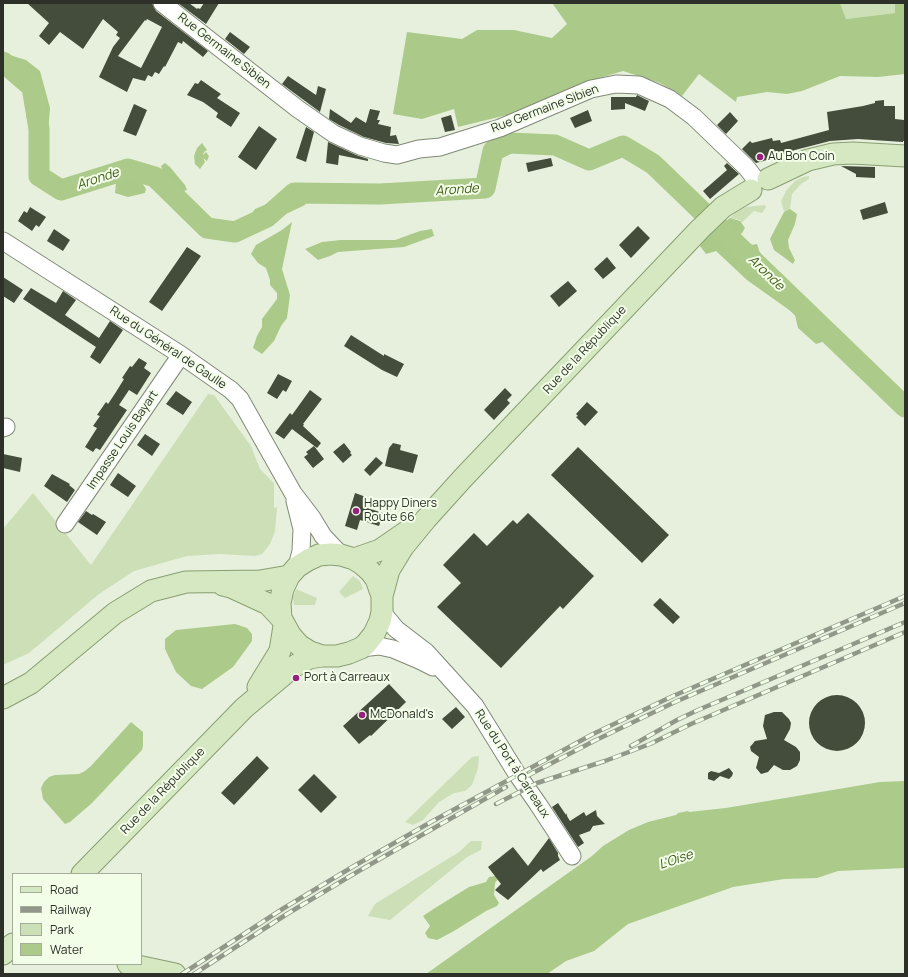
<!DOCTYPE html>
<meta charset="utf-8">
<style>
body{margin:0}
#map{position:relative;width:908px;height:977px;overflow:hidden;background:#e6f0dc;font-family:Manrope,sans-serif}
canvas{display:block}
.frame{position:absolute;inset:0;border:4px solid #2d3029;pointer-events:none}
.legend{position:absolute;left:12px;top:873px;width:130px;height:92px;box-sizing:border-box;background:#f3fee9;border:1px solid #a4ac9c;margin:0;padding:5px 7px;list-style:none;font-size:12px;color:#2d3029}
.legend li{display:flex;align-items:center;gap:8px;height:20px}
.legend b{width:20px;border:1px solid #a4ac9c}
</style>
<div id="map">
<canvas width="908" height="977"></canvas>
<div class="frame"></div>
<ul class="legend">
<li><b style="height:5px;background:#d6e8c1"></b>Road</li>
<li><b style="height:5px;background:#91988a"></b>Railway</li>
<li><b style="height:11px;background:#ccdfb7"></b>Park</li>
<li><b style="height:11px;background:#acca8a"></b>Water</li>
</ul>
</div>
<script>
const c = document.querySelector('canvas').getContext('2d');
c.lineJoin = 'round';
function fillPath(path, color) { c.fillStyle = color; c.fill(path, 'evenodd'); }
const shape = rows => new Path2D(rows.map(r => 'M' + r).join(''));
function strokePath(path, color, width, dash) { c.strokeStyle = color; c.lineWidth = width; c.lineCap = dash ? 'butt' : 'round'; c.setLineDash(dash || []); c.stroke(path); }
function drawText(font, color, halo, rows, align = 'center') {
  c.font = font + ' Manrope,sans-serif'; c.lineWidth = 4; c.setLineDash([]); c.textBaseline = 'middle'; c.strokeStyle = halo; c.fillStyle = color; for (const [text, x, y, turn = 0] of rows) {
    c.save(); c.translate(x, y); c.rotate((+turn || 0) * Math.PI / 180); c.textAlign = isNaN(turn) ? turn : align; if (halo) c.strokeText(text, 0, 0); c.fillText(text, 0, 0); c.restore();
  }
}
fillPath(shape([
 [840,3,895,3,895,13,846,19],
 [809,176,809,179,801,184,792,194,790,209,784,212,781,201,786,191,795,181,803,177],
 [765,205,766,207,762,213,754,211,741,223,740,220,730,218,735,213,746,207],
 [208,394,214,395,251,446,260,469,274,483,274,508,277,507,275,531,270,544,262,554,255,556,220,554,187,556,134,571,99,594,29,653,3,665,3,529,33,493,91,565],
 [353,576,360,581,363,589,345,598,339,592],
 [296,589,317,598,315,605,294,605,293,598],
 [479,756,478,768,472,785,465,791,454,793,439,802,423,820,413,825,405,822,472,757],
 [471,841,482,841,481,850,467,857,390,920,368,916,375,904,459,852]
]), '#ccdfb7');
fillPath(shape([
 [552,3,840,3,846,19,895,13,895,3,905,3,905,74,878,77,840,76,802,91,787,94,767,92,737,97,736,102,699,74,682,96,660,83,623,71,582,83,511,114,458,127,454,109,422,119,393,114,407,32,462,39,477,30,514,30,552,38,567,24],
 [3,53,26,60,40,71,50,108,46,157,35,156,32,153,30,140,32,128,26,116,29,104,22,86,17,85,3,75],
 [165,163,170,167,185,185,187,190,181,192,164,176,161,166],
 [118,167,142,183,146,189,145,193,128,197,115,193,116,183,114,181,102,183,80,194,70,195,64,190,64,185,67,180,77,178,89,173],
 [169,186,177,193,187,204,186,211,171,201,164,192,162,189],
 [301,186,306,187,305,189,284,199,265,212,263,216,241,225,231,225,248,218,255,209,276,200,286,191],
 [296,200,302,200,306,202,305,205,286,214,272,226,259,231,258,229,260,226,269,221,284,207],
 [790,209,797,214,795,224,788,240,789,248,795,260,793,264,774,250,770,239,784,212],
 [730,218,740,221,745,228,742,233,728,243,730,248,734,251,743,252,751,245,757,244,761,256,760,259,751,268,764,280,805,299,832,325,832,337,826,341,816,344,798,328,795,315,792,312,747,280,716,251,706,254,700,246,703,239],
 [292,222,282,269,290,295,287,318,281,326,274,341,262,354,253,348,257,336,262,327,262,319,277,299,277,293,270,285,270,280,266,268,258,263,251,254,256,245,282,230],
 [432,229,434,236,404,247,338,252,330,256,318,260,305,249,322,242,341,240,395,240,420,231],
 [501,875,495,883,494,895,499,903,497,906,486,911,454,931,437,940,428,938,425,933,430,926,423,916,435,908,469,887,486,882,489,877]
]), '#abca89');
fillPath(shape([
 [202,143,207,150,204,152,203,155,206,152,209,156,207,161,203,158,205,162,200,169,195,164,194,156,197,148],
 [235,624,247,628,252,634,252,641,233,667,202,689,191,686,176,672,165,649,165,639,176,630],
 [131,722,143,732,143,746,142,750,92,803,70,822,65,824,43,799,41,788,44,782,49,777,55,775,79,774,85,771,91,766],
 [905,781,905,868,838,871,817,878,784,879,733,887,628,924,594,951,566,961,547,974,426,974,592,856,603,846,629,830,648,822,676,815,678,813,688,811,689,812,726,808,880,782]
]), '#acca8a');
strokePath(shape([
 [3,62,32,87,39,129,39,176,61,190,128,169,155,177,207,228,235,232,267,217,294,193,380,194,485,188,493,151,509,143,555,145,589,160,623,146,653,164,905,407]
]), '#acca8a', 21);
fillPath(shape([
 [27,3,152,3,156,11,208,51,203,57,183,41,182,44,178,42,165,67,164,66,159,74,155,72,152,77,148,75,145,81,133,78,127,92,99,77,113,47,120,38,116,35,118,32,103,19,83,49,60,32,49,45,39,36,49,23],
 [147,19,162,27,141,68,118,56,145,20,146,21],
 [178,3,189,3,197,9,198,8,200,9,204,3,219,3,206,24],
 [230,32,250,47,244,54,225,39],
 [288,76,316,95,318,86,326,89,320,112,282,84],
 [201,80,221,94,217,98,240,113,231,127,216,117,218,113,210,107,203,102,187,95,195,83,198,84],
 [637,95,649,101,645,111,625,103,625,109,611,110,611,97,636,97],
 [884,100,884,106,895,106,895,119,904,120,905,141,903,141,903,142,858,139,830,141,795,150,774,158,756,163,742,149,750,141,752,143,772,138,773,141,780,140,781,143,829,130,827,112,863,106,875,103,875,101],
 [134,104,147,110,136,136,123,131],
 [330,109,351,123,356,117,366,123,370,109,380,111,377,120,380,120,378,124,391,127,390,136,396,135,399,144,386,143,364,137,339,125,329,119],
 [588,110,592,121,575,128,570,118],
 [730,112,738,121,726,134,717,125],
 [451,115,455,130,445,132,441,118],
 [259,126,277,139,256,170,238,157],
 [306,127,314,132,306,162,296,158],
 [328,142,356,155,368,159,368,161,339,155,338,165,326,163],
 [551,158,553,166,528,172,526,163],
 [727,163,739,174,710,199,703,191,727,170,724,166],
 [841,166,875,167,875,178,856,177,856,174],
 [885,202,888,213,863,220,860,210],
 [30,207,46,217,39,227,36,225,32,231,18,221,24,211,27,213],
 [638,226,650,238,631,258,619,245],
 [54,229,70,240,63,251,47,241],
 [187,247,201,256,162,311,149,302],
 [607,257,616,268,603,279,594,269],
 [3,277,23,290,14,303,3,296],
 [568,281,577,291,559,307,550,296],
 [31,288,56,303,63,291,76,300,65,315,99,338,110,321,123,330,100,364,90,357,96,347,23,299],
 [351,335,384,356,384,354,404,364,397,377,382,370,344,346],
 [139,358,147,363,144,368,151,373,137,395,129,390,119,405,127,410,100,450,96,448,93,452,85,447,97,428,93,426,100,416,97,415,106,402,108,404,116,392,124,379,122,378,130,366,132,367],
 [278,374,292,381,286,392,283,390,277,399,267,393],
 [505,388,512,395,507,400,510,403,494,420,484,410],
 [310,390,322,399,303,424,304,424,303,426,321,443,317,448,292,429,284,439,275,433,290,413,292,415],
 [176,391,192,402,183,415,166,404],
 [587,402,598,412,585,426,576,417,578,416,576,414],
 [145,434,160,444,152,456,137,445],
 [344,443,351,452,350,453,352,455,343,463,333,452],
 [393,443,401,445,400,450,418,455,413,473,385,466,389,448],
 [314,446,324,459,313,468,304,457,308,454,306,452],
 [578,447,669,535,642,563,551,475],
 [3,454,22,458,20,472,3,468],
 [376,457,383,463,370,476,364,470],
 [118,473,136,486,128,497,110,485],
 [52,474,70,484,69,485,75,490,67,502,44,486],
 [355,493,366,497,364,507,383,513,379,526,360,520,357,530,345,526],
 [86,511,92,515,93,514,106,522,97,535,78,522],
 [528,513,594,576,563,609,560,606,501,668,437,607,461,583,443,565,474,533,487,546,513,520,517,524],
 [660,598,680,617,673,624,653,605],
 [389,684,406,702,371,736,370,735,359,744,343,726],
 '809 723a28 28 0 1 1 56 0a28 28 0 1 1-56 0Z',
 [456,707,465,717,452,729,442,719],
 [774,712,782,712,789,719,791,723,790,729,784,740,796,747,800,752,800,760,797,766,790,770,783,770,774,765,768,772,761,774,756,768,759,757,751,751,750,747,755,741,767,739,763,726,765,715],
 [257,756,269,768,234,805,221,793],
 [729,768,733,773,732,776,729,779,720,776,714,781,708,779,708,773,711,771,719,773],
 [314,774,337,797,321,813,298,790],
 [558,803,566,815,567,813,567,816,570,821,584,812,586,816,596,810,597,816,605,824,593,826,590,831,579,835,584,843,578,847,552,807],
 [549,838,558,853,558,856,560,860,543,872,541,869,508,900,495,890,501,884,488,867,513,847,528,866]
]), '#444c3b');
const minor = shape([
 [162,3,298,109,334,134,360,146,384,153,397,155,419,149,440,147,500,128,591,89,616,84,639,85,670,99,694,117,746,167,753,176],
 [3,241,181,355,231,390,240,399,293,493,312,518,323,536,341,555],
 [3,428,6,427],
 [295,501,302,529,301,551,297,567],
 [65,524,181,355],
 [382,612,396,629,426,652,475,706,517,774,538,804,572,856],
 [361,648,379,646,393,649,419,660,433,667]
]);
const major = shape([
 [768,179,808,160,833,154,853,153,905,156],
 [354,559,380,550,412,528],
 [223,585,231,587,268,604,281,618],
 [382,596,376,579,370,571,362,564,354,559,341,555,331,554,319,555,308,560,297,567,289,576,283,589,280,603,281,618,291,636,299,645,310,652,322,656,337,656,349,653,361,648,366,644,374,634,380,621,382,612,382,596,389,570,403,547,426,519,463,478,700,229,723,207,751,190],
 [258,687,280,651,284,626],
 [3,698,31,683,115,613,151,591,186,582,260,581,289,576],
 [82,874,244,708,293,667,309,658,322,656],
 [3,954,13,944],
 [128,964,175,974]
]);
strokePath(minor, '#808977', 19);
strokePath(major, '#899e71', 23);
strokePath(minor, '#fff', 17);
strokePath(major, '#d6e8c1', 21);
const rail = shape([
 [631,746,677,720,698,710,905,622],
 [527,776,594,741,675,702,905,603],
 [496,804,537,783,605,761,650,744,691,724,905,632],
 [182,974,284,908,354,866,431,822,593,734,673,696,905,596],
 [194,974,287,914,357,872,506,787]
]);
strokePath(rail, '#91988a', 4.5);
strokePath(rail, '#f3fee9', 3, [9]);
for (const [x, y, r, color] of [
 [760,157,4,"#97217d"],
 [356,511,4,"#97217d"],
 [296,678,4,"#97217d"],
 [362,715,4,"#97217d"]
]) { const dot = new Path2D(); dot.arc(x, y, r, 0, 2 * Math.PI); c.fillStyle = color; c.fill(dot); strokePath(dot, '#f3fee9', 1.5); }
drawText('12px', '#2d3029', '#f3fee9', [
 ["Rue Germaine Sibien",224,51,38],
 ["Rue Germaine Sibien",545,109,-21],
 ["Rue du Général de Gaulle",168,348,34],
 ["Rue de la République",585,350,-47],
 ["Impasse Louis Bayart",123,440,-56],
 ["Rue du Port à Carreaux",512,764,57],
 ["Rue de la République",163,791,-46]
]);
drawText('12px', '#2d3029', '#f3fee9', [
 ["Au Bon Coin",768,157],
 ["Happy Diners",364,504],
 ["Route 66",364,518],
 ["Port à Carreaux",304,678],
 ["McDonald's",370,715]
], 'left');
drawText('italic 13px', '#415c19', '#f3fee9', [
 ["Aronde",98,179,-18],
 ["Aronde",457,190,-4],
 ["Aronde",766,273,44],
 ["L'Oise",676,860,-19]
]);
</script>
